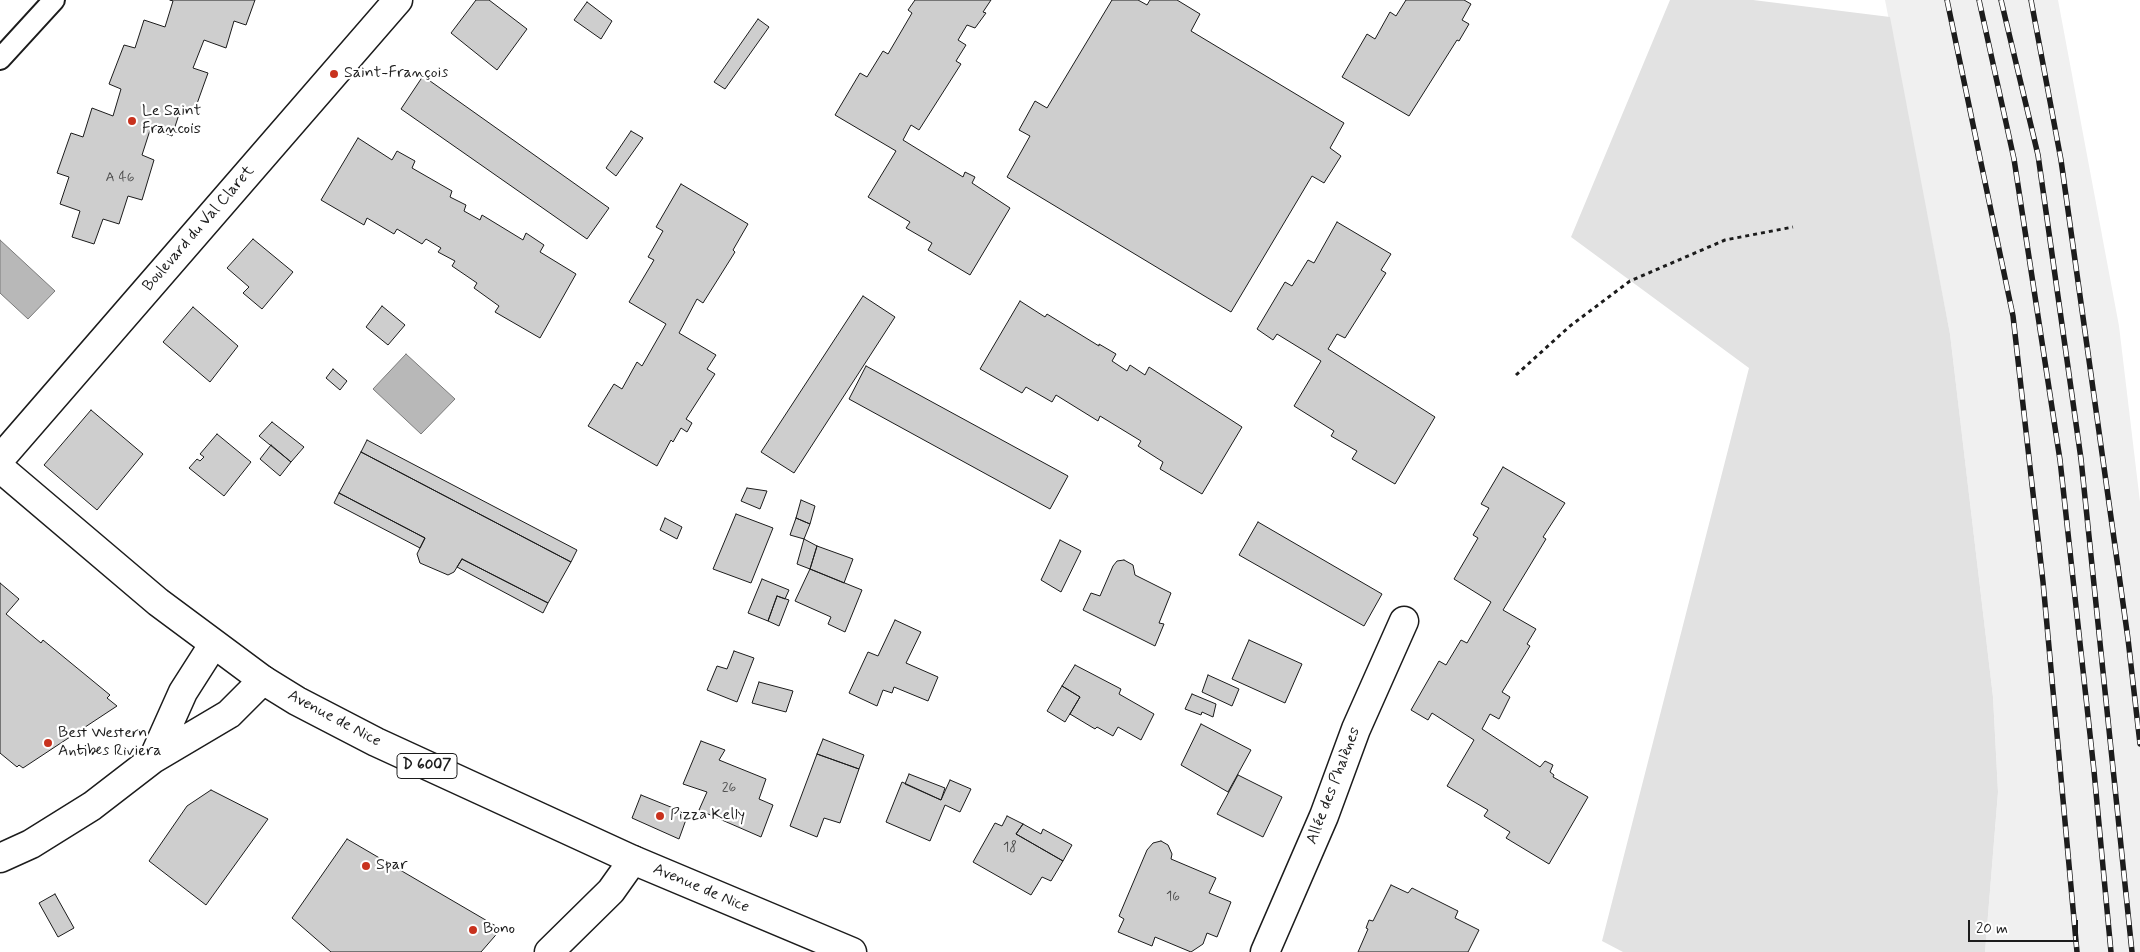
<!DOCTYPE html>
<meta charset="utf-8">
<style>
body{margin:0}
#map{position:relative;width:2140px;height:952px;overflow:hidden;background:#fff;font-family:Mynerve,sans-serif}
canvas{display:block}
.scale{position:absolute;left:1968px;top:920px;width:110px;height:22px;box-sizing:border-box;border:2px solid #1c1c1c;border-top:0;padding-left:6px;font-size:15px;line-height:18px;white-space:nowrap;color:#1c1c1c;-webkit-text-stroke:4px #fff;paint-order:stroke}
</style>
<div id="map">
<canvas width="2140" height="952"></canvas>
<div class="scale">20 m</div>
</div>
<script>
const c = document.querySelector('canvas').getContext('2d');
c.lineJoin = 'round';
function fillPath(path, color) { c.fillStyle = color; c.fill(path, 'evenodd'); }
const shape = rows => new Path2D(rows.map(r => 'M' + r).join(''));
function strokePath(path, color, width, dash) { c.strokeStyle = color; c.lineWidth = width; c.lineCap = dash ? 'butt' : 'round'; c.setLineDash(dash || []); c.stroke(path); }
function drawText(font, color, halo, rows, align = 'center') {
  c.font = font + ' Mynerve,sans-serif'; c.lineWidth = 4.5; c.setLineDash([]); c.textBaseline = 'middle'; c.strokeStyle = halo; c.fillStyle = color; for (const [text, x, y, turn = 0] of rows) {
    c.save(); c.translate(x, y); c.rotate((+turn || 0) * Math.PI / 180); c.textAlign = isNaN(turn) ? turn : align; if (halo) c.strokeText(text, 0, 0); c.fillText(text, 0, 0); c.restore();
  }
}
fillPath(shape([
 [1885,0,2058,0,2119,326,2140,502,2140,952,1985,952,1998,792,1993,697,1950,334]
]), '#f0f0f0');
fillPath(shape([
 [1670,0,1753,0,1890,17,1950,334,1993,697,1998,792,1985,952,1623,952,1602,941,1749,368,1571,237]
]), '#e2e2e2');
const water = shape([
 [0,240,55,291,28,319,0,293,0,240],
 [406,354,455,399,421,434,373,389,406,354]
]);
fillPath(water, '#b8b8b8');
strokePath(water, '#7a7a7a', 1);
const building = shape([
 [170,0,255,0,246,25,234,21,226,48,204,40,193,68,208,73,194,112,181,108,172,136,151,127,142,155,154,160,142,200,128,196,119,224,103,219,94,244,72,237,80,211,60,204,69,177,57,173,71,133,83,137,92,108,113,116,121,89,109,84,124,45,135,48,144,20,165,27,173,1,170,0],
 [476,0,489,0,527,29,497,70,451,33,476,0],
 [915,0,991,0,983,12,986,13,975,28,967,25,958,40,966,45,956,61,961,64,919,130,911,125,903,140,963,177,965,172,975,177,972,183,1010,208,970,275,928,250,932,243,906,228,910,222,868,197,896,151,835,115,860,73,867,77,883,51,888,54,912,13,908,10,915,0],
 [1112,0,1138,0,1147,5,1150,0,1177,0,1200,14,1191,31,1344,123,1330,148,1341,156,1324,183,1312,176,1231,312,1007,177,1030,136,1019,130,1035,101,1047,108,1112,0],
 [1406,0,1464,0,1471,4,1462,20,1469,24,1459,41,1457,40,1409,116,1342,77,1367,34,1375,39,1390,12,1396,16,1406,0],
 [587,2,612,21,601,39,574,20,587,2],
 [758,19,769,27,725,89,714,82,758,19],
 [423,76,609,208,587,239,401,109,423,76],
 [631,131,643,138,616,176,606,168,631,131],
 [358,138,392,160,397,151,415,161,412,168,452,191,450,197,466,205,464,211,480,220,482,215,523,240,526,233,544,245,540,252,576,274,540,338,495,312,499,306,474,288,477,283,452,266,455,261,438,252,441,248,426,239,422,244,397,229,394,234,367,218,364,225,321,200,358,138],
 [681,184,748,224,733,250,735,252,703,303,697,299,679,333,716,355,707,369,715,374,686,419,692,423,687,432,681,428,673,442,671,440,657,466,588,426,614,384,622,389,637,362,642,366,666,324,629,302,654,260,648,257,663,231,656,227,681,184],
 [1337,222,1391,254,1381,270,1386,273,1345,338,1337,334,1328,349,1435,417,1395,484,1352,459,1357,451,1331,436,1334,431,1294,406,1321,361,1277,334,1273,340,1257,329,1285,282,1292,286,1308,260,1314,263,1337,222],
 [253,239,293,272,262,309,243,293,249,287,227,268,253,239],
 [863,296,895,317,794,473,761,452,863,296],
 [1020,301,1045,317,1047,314,1099,346,1099,344,1116,354,1112,361,1127,371,1130,365,1145,375,1149,367,1242,427,1202,494,1160,469,1163,462,1138,446,1141,441,1100,416,1098,421,1056,395,1052,402,1026,387,1022,393,980,369,1020,301],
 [382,306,405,325,388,345,366,327,382,306],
 [193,307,238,346,210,382,163,342,193,307],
 [866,366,1068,476,1050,509,849,399,866,366],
 [333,369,347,381,340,390,326,378,333,369],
 [91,410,143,454,97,510,44,465,91,410],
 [272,422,304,447,291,462,259,436,272,422],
 [217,434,251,462,224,496,189,468,197,459,200,461,204,457,200,454,217,434],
 [367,440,577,550,571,562,361,452,367,440],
 [271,445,291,462,280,476,260,459,271,445],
 [361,452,571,562,548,603,462,559,454,572,448,575,420,563,417,554,425,538,339,493,361,452],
 [1503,467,1565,503,1543,537,1546,539,1503,610,1536,629,1527,644,1530,646,1502,692,1510,697,1499,719,1490,714,1482,729,1540,767,1545,761,1553,765,1550,772,1554,775,1553,777,1588,797,1549,864,1506,838,1510,832,1484,816,1488,810,1447,786,1474,740,1432,713,1428,720,1411,710,1439,661,1446,665,1461,640,1467,643,1491,602,1454,579,1478,538,1473,535,1489,508,1481,504,1503,467],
 [747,488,767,491,760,509,741,501,747,488],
 [339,493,425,538,420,548,334,503,339,493],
 [801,500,815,506,810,524,796,518,801,500],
 [736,514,773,528,751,583,713,569,736,514],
 [665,518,682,527,677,539,660,530,665,518],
 [796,518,810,524,804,539,790,535,796,518],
 [1258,522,1382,594,1364,626,1239,555,1258,522],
 [804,539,817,546,810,569,797,564,804,539],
 [1060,540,1081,551,1061,592,1041,580,1060,540],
 [817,546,853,559,844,583,810,569,817,546],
 [462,559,548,603,543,613,457,567,462,559],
 [1124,560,1133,565,1135,575,1171,593,1159,623,1164,624,1155,646,1083,610,1091,593,1100,596,1113,566,1117,561,1124,560],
 [810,569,862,590,845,632,828,624,831,617,795,601,810,569],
 [762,579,789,590,785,599,777,596,768,621,748,613,762,579],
 [0,583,19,599,6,614,41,643,43,640,110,695,107,698,117,706,23,768,19,765,17,767,0,753,0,583],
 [777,596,789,600,779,626,768,621,777,596],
 [895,620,921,632,906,663,938,677,928,701,894,687,892,693,883,690,877,706,849,693,868,652,878,656,895,620],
 [1249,640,1302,664,1285,703,1232,679,1249,640],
 [734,651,754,658,737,702,707,690,717,666,727,669,734,651],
 [1075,665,1121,689,1119,694,1154,714,1141,740,1118,727,1113,736,1097,727,1095,729,1070,714,1080,697,1062,686,1075,665],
 [1208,675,1239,689,1232,706,1202,692,1208,675],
 [759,682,793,691,786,712,752,703,759,682],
 [1062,686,1080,697,1065,722,1047,711,1062,686],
 [1192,694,1216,704,1213,717,1202,712,1201,715,1185,709,1192,694],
 [1201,724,1251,750,1228,792,1181,765,1201,724],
 [823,739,864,755,859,769,817,754,823,739],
 [701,741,725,750,719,760,766,779,759,799,773,805,761,837,699,810,707,792,683,784,701,741],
 [817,754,859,769,840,823,824,818,817,837,790,826,817,754],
 [909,774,945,788,941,800,905,784,909,774],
 [1238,775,1282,797,1263,837,1217,814,1238,775],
 [950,780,971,789,960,812,945,805,930,841,886,822,902,782,941,800,950,780],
 [211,790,268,819,206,905,149,861,187,806,211,790],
 [641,795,688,814,679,839,632,818,641,795],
 [1007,816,1023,824,1016,834,1063,861,1051,881,1042,877,1031,895,973,862,995,823,1002,826,1007,816],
 [1023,824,1041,834,1043,829,1072,845,1063,861,1016,834,1023,824],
 [347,839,501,929,481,952,331,952,292,918,347,839],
 [1161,841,1168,845,1172,854,1171,859,1216,878,1209,893,1231,902,1217,937,1207,933,1203,944,1191,952,1155,937,1152,946,1118,932,1124,919,1119,916,1147,850,1153,843,1161,841],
 [1391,885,1408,893,1412,888,1458,911,1455,918,1479,930,1468,952,1358,952,1368,929,1366,928,1369,920,1373,921,1391,885],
 [55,894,74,928,58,937,39,903,55,894]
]);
fillPath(building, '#cecece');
strokePath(building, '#1c1c1c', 1);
const lane = shape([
 [0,59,54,0]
]);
const street = shape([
 [0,459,398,0],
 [153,759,183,692,213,645],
 [0,858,31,844,92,806,153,759,229,714,263,680],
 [549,952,611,891,633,860],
 [1265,952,1324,816,1356,729,1404,621]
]);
const primary = shape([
 [0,468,158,602,263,680,297,701,376,742,633,860,852,952]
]);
strokePath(lane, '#1c1c1c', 24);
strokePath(street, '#1c1c1c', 31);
strokePath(primary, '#1c1c1c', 31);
strokePath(shape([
 [1516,375,1570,326,1630,281,1725,240,1793,227]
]), '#1c1c1c', 3, [4, 4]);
strokePath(lane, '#fff', 20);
strokePath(street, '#fff', 28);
strokePath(primary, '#fff', 28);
const rail = shape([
 [1947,0,2013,316,2043,582,2077,952],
 [1979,0,2014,159,2060,460,2094,771,2111,952],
 [2001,0,2038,155,2081,459,2132,952],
 [2031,0,2061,160,2128,639,2140,744]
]);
strokePath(rail, '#1c1c1c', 5.5);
strokePath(rail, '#fff', 4, [11]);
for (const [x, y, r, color] of [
 [334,74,5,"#c8321e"],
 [132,121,5,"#c8321e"],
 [48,743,5,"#c8321e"],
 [660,816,5,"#c8321e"],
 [366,866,5,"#c8321e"],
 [473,930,5,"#c8321e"]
]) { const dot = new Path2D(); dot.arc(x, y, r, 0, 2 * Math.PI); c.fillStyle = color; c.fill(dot); strokePath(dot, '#fff', 2); }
drawText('14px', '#484848', null, [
 ["A 46",120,178],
 ["26",729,788],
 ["18",1010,848],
 ["16",1173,897]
]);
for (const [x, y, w] of [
 [427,766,60]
]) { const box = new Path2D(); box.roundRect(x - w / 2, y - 12.5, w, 25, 4); c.fillStyle = '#fff'; c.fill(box); strokePath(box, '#1c1c1c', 1); }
drawText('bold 15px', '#1c1c1c', null, [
 ["D 6007",427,766]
]);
drawText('16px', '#1c1c1c', '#fff', [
 ["Saint-François",344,74],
 ["Le Saint",142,112],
 ["Francois",142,130],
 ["Best Western",58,734],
 ["Antibes Riviera",58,752],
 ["Pizza Kelly",670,816],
 ["Spar",376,866],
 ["Bono",483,930]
], 'left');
drawText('16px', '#1c1c1c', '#fff', [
 ["Boulevard du Val Claret",199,229,-49],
 ["Avenue de Nice",334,719,28],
 ["Allée des Phalènes",1334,786,-69],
 ["Avenue de Nice",701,889,23]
]);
</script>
